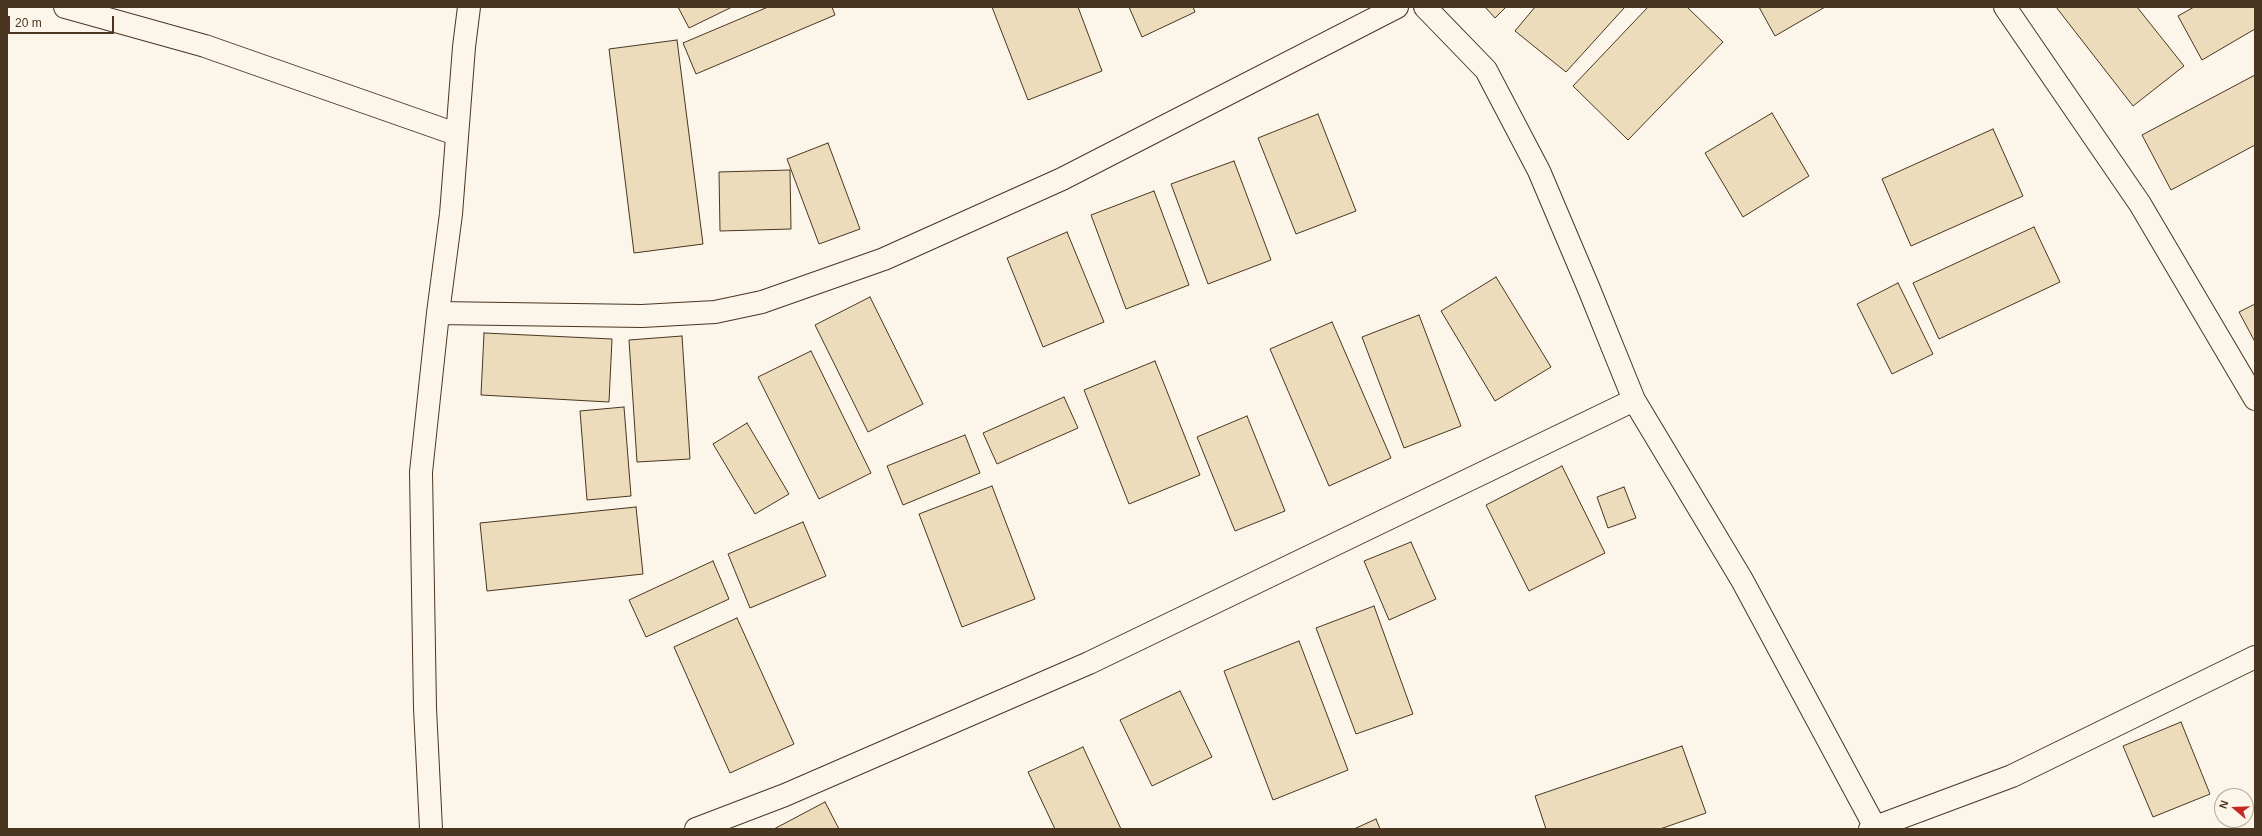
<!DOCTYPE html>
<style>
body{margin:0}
#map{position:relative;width:2262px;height:836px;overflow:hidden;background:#fbf6e9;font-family:Arial,sans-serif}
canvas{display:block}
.frame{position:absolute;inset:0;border:8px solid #4a3520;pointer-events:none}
.north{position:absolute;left:2214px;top:788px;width:40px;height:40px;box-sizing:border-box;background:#fbf6e9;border:1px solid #b4a999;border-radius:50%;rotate:289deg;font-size:11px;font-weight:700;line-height:16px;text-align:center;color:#4a3520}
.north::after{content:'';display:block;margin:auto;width:14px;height:18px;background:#c62828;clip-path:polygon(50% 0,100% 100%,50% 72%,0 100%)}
.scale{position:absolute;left:8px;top:16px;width:106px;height:18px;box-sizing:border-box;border:2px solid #4a3520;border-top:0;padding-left:5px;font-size:12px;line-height:14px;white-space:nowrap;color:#4a3520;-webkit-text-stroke:3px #fbf6e9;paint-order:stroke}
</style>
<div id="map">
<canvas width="2262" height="836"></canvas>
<div class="frame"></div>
<div class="north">N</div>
<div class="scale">20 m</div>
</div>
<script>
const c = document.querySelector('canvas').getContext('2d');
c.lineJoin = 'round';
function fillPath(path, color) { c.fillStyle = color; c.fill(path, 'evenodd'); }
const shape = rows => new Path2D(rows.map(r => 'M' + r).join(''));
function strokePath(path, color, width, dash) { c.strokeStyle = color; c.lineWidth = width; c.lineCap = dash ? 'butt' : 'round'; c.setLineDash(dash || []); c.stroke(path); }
const building = shape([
 [678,7,732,7,689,28,678,7],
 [768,7,832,7,835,15,696,74,683,43,768,7],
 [992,7,1078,7,1102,71,1028,100,992,7],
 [1129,7,1193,7,1195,12,1142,37,1129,7],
 [1485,7,1506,7,1495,18,1485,7],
 [1535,7,1625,7,1566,72,1515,31,1535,7],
 [1648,7,1687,7,1723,42,1628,140,1573,86,1648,7],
 [1759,7,1825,7,1775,36,1759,7],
 [2056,7,2137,7,2184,66,2133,106,2056,7],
 [2194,7,2255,7,2255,29,2202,60,2178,16,2194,7],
 [677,40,703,244,634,253,609,49,677,40],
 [2255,75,2255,145,2171,190,2142,135,2255,75],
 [1772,113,1809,176,1743,217,1705,153,1772,113],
 [1318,114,1356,211,1296,234,1258,138,1318,114],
 [1993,129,2023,196,1911,246,1882,179,1993,129],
 [828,143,860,229,819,244,787,159,828,143],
 [1234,161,1271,260,1208,284,1171,184,1234,161],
 [790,170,791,229,720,231,719,172,790,170],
 [1154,191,1189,285,1126,309,1091,215,1154,191],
 [2034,227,2060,282,1939,339,1913,283,2034,227],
 [1067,232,1104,322,1043,347,1007,258,1067,232],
 [1496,277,1551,367,1495,401,1441,311,1496,277],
 [1898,283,1933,354,1892,374,1857,304,1898,283],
 [870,297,923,404,868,432,815,325,870,297],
 [2255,304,2255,342,2239,312,2255,304],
 [1419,315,1461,426,1404,448,1362,337,1419,315],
 [1332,322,1391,458,1329,486,1270,349,1332,322],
 [484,333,612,339,609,402,481,395,484,333],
 [682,336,690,459,637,462,629,340,682,336],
 [811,351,871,473,819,499,758,377,811,351],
 [1155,361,1200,475,1129,504,1084,390,1155,361],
 [1064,397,1078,428,997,464,983,433,1064,397],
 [624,407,631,496,587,500,580,411,624,407],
 [1247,416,1285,511,1235,531,1197,437,1247,416],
 [747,423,789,494,755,514,713,444,747,423],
 [965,435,980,473,903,505,887,466,965,435],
 [1562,466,1605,553,1529,591,1486,505,1562,466],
 [992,486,1035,599,962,627,919,514,992,486],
 [1624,487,1636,518,1608,528,1597,497,1624,487],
 [636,507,643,574,487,591,480,523,636,507],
 [803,522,826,576,750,608,728,554,803,522],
 [1411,542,1436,599,1389,620,1364,561,1411,542],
 [713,561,729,599,646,637,629,600,713,561],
 [1374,606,1413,714,1356,734,1316,628,1374,606],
 [737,618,794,744,730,773,674,647,737,618],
 [1299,641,1348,770,1273,800,1224,671,1299,641],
 [1180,691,1212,757,1152,786,1120,720,1180,691],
 [2181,722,2210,794,2153,817,2123,746,2181,722],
 [1682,746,1706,813,1660,829,1546,829,1535,796,1682,746],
 [1083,747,1121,829,1055,829,1028,772,1083,747],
 [825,802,839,829,774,829,825,802],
 [1376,819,1380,829,1354,829,1376,819]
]);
fillPath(building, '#ecdcbc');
strokePath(building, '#4a3520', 1);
const minor = shape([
 [65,7,205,46,456,134],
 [1425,7,1486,70,1539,171,1589,289,1634,400,1742,580,1875,827],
 [2005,7,2140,204,2255,399],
 [438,313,642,316,715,312,762,302,884,259,1062,179,1397,7],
 [431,829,425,708,421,472,438,313,451,214,464,47,469,7],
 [696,829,785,795,1089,663,1634,400],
 [1870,829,2012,776,2255,657]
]);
strokePath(minor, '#4a3520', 24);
strokePath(minor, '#fbf6e9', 22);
</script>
